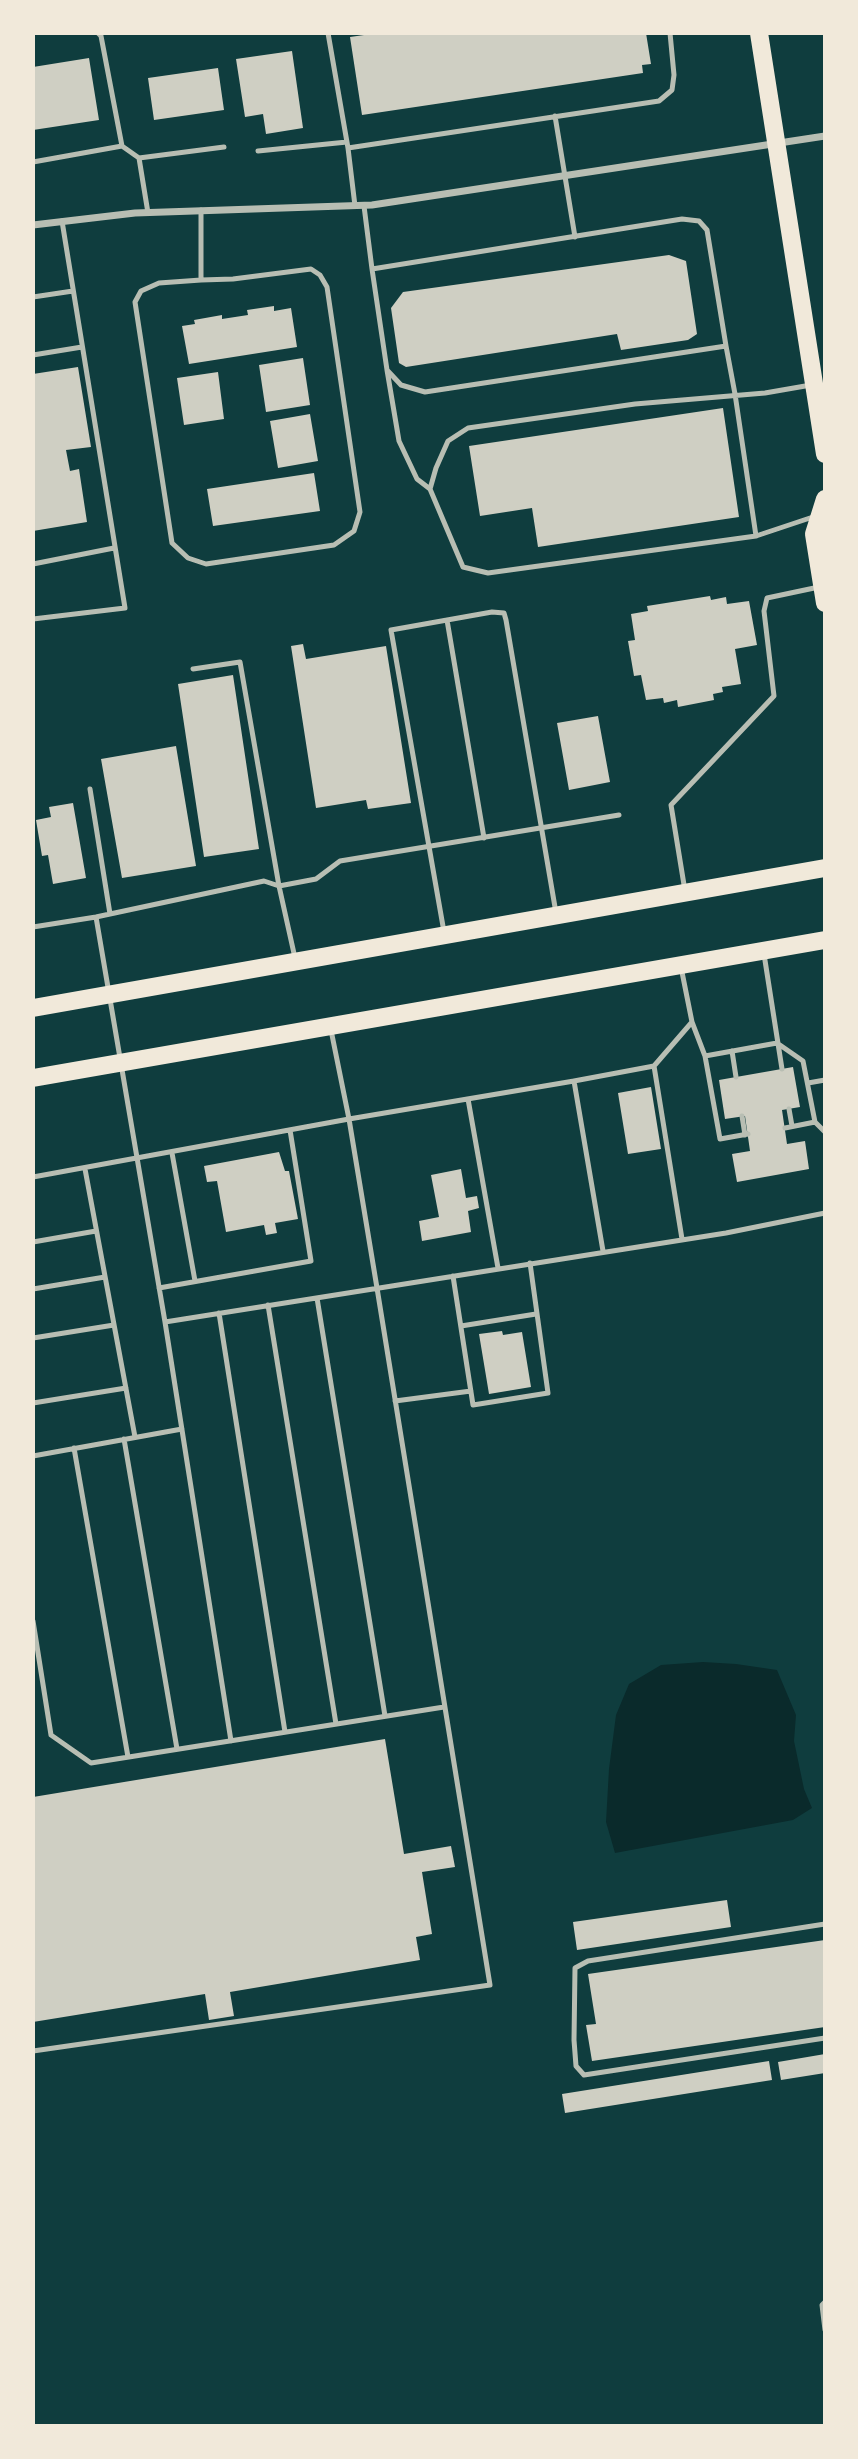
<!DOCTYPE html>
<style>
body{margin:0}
#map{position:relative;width:858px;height:2459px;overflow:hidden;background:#0f3d3e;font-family:Mulish,sans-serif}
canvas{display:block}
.frame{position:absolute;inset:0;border:35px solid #f1e9da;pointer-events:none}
</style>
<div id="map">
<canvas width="858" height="2459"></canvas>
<div class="frame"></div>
</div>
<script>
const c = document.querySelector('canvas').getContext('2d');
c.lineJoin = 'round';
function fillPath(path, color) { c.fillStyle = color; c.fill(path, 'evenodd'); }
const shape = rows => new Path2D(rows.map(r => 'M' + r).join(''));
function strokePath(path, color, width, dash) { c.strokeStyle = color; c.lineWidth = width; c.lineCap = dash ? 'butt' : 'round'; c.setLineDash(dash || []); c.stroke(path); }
fillPath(shape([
 [703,1662,736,1664,777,1670,796,1715,794,1741,804,1789,812,1808,793,1820,615,1853,606,1822,609,1769,616,1715,629,1684,661,1665]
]), '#0a2a2b');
fillPath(shape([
 [378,33,646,33,651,64,642,65,643,73,362,115,350,37],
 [292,51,303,128,266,134,263,114,245,117,236,59],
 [89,58,99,120,33,130,33,67],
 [218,68,224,110,154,120,148,78],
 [669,255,686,261,697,334,688,340,621,350,617,334,406,367,399,363,391,308,403,292],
 [274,306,274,311,291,308,297,347,189,364,182,326,195,324,194,320,222,315,222,319,248,315,247,310],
 [303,358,310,405,266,412,259,365],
 [78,367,91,447,66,450,70,471,79,469,87,522,33,531,33,374],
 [218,372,224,419,184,425,177,378],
 [723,408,739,517,538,547,532,508,480,516,469,446],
 [310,414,318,461,278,468,270,421],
 [314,473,320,511,213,526,207,489],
 [710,596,711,600,726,597,727,604,749,601,757,645,735,649,741,684,722,687,723,692,713,694,714,700,678,707,677,700,664,703,663,698,646,700,641,675,634,676,628,641,635,640,631,614,648,611,647,606],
 [303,644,306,659,386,646,411,803,368,809,366,800,316,808,291,646],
 [233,675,259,849,204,857,178,684],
 [598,716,610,782,569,790,557,723],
 [176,746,196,866,122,878,101,759],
 [73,803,86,878,53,884,48,855,42,856,36,820,51,817,49,807],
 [793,1067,800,1107,782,1110,787,1144,805,1141,809,1169,737,1182,732,1154,750,1151,745,1116,725,1119,719,1080],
 [651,1087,661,1149,628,1154,618,1093],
 [279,1152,285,1171,289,1171,298,1219,275,1223,277,1233,266,1235,264,1225,226,1232,217,1181,207,1182,204,1166],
 [461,1169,466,1198,477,1196,479,1208,468,1211,471,1232,422,1241,419,1221,439,1217,431,1175],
 [502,1331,503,1335,522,1332,531,1387,489,1394,479,1334],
 [385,1739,404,1854,451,1846,455,1867,422,1872,432,1934,416,1937,420,1960,230,1992,234,2016,209,2020,205,1994,33,2022,33,1797],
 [727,1900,731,1927,577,1950,573,1922],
 [825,1940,825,2027,592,2061,586,2025,596,2024,588,1974],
 [825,2054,825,2073,781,2080,778,2062],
 [769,2061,772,2080,565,2113,562,2094]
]), '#cfcfc3');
strokePath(shape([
 [98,33,101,36,122,146],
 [328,33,348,148,355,206],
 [555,116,575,237],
 [348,148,659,101,672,90,674,75,670,33],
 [258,151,347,142],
 [139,158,224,147],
 [33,162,122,146,139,158,148,213],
 [364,206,372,269],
 [201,280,159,283,141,291,135,302,172,543,188,558,206,564,334,545,354,531,360,512,327,287,320,275,311,269,233,279,201,280,201,210],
 [33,297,73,291],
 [726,346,425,392,401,385,387,370,372,269,682,219,699,221,707,230,726,346,735,394,756,536],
 [33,355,82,347],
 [387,370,399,441,417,479,430,489],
 [811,385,765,393,635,404,468,428,448,441,436,468,430,489,463,567,488,573,756,536,813,517],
 [33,564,114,548],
 [33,619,125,608,62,221],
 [447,620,484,838],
 [193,669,240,662,279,886],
 [90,789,110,914],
 [685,891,671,805,774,696,764,611,767,598,819,587],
 [96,917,165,1322,726,1233,825,1213],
 [33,927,96,917,264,881,279,886],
 [444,932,391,630,492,612,504,613,506,620,556,913],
 [764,954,782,1069],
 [295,958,279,886,316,879,340,861,619,815],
 [681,967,692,1022],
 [732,1051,736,1077],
 [705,1056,720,1139,748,1134],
 [654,1066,682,1239],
 [808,1083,825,1080],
 [468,1099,498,1268],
 [789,1109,792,1126],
 [742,1116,745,1135],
 [785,1128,815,1122],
 [172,1153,195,1281],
 [85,1169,135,1437],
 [33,1177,349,1119,574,1081],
 [33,1242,96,1231],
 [603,1251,574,1081,654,1066,692,1022,705,1056,777,1043,803,1061,815,1122,825,1132],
 [453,1276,473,1405,548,1393,530,1263],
 [159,1288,311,1261,290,1130],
 [33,1289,105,1277],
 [317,1298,385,1716],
 [268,1305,336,1724],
 [219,1313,285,1732],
 [165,1322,231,1741],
 [461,1326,536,1314],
 [33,1338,114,1325],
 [395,1401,471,1391],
 [33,1403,126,1388],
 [124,1439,177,1749],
 [74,1448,128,1757],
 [33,1456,182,1429],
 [33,1621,51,1735,91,1763,444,1707],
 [825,1924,588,1961,575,1968,574,2040,576,2066,584,2075,825,2038],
 [33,2051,490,1985,377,1288,349,1119,331,1030],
 [825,2302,822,2305,825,2330]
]), '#b8beb3', 5);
strokePath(shape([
 [33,225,135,213,372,205,825,136]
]), '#b8beb3', 7);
strokePath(shape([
 [759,33,825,454],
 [825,499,814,534,825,603],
 [33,1008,825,868],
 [33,1078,825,940]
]), '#f1e9da', 18);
</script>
